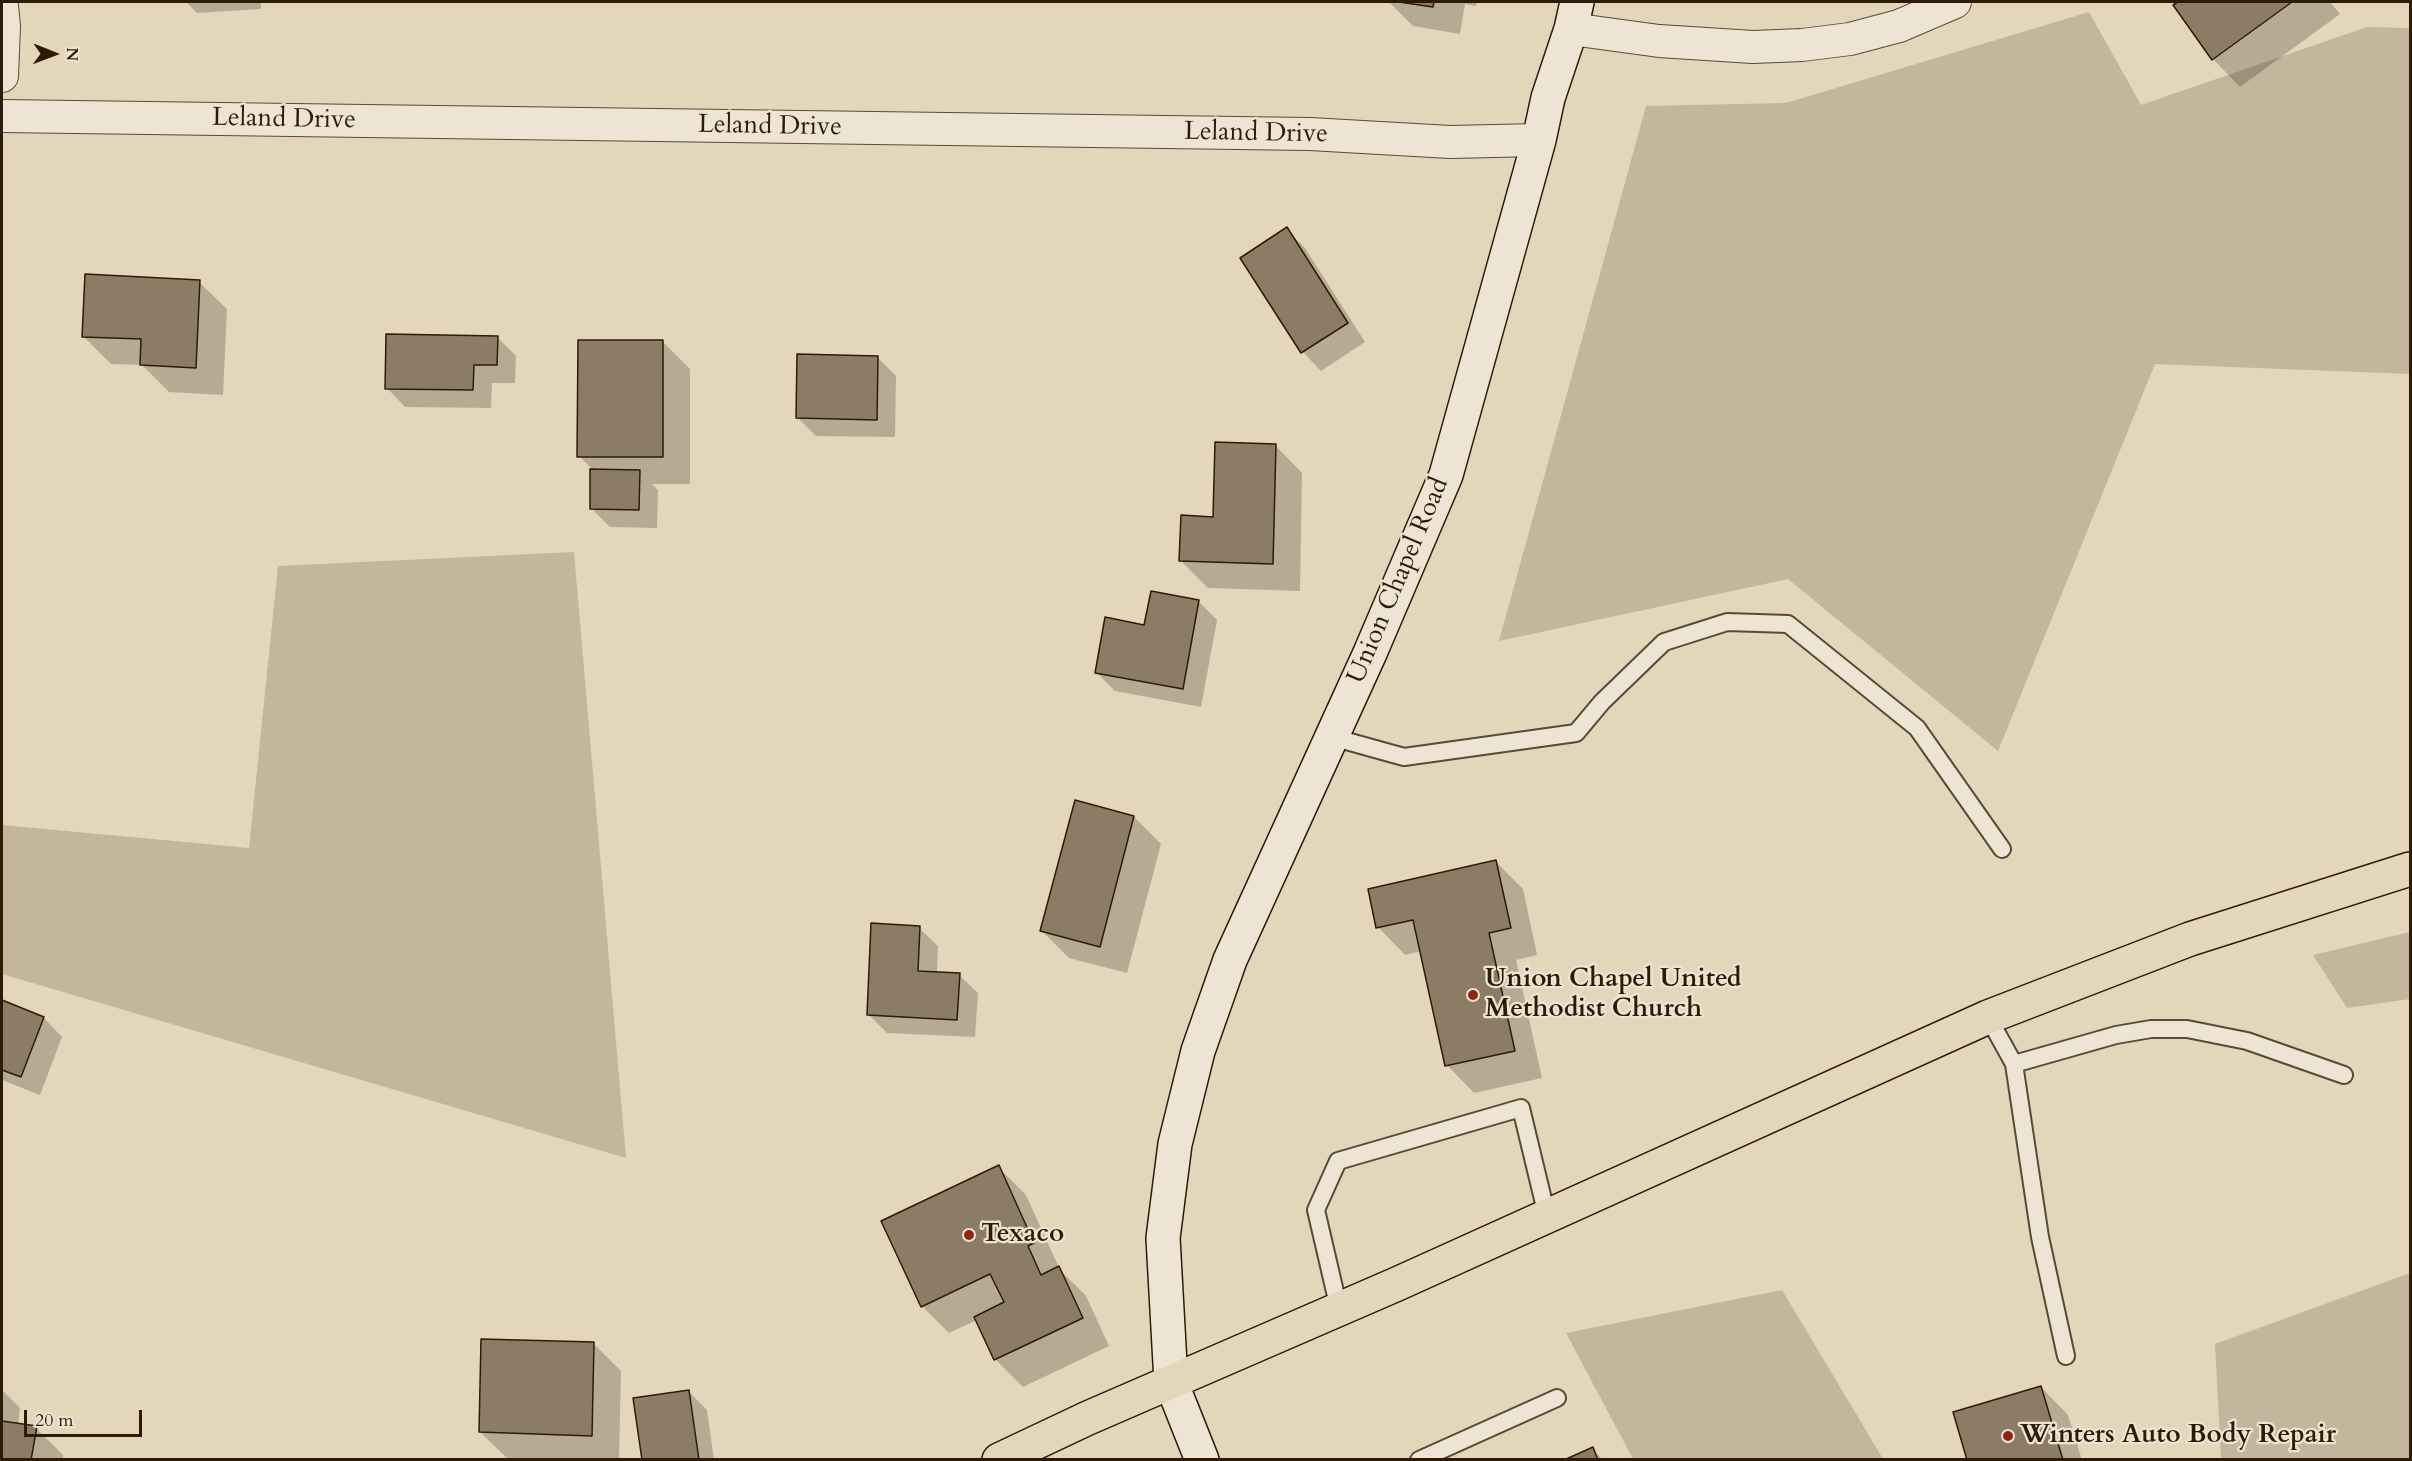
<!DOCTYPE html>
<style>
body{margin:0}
#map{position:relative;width:2412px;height:1461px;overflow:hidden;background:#e3d6bb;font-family:Cardo,serif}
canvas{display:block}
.frame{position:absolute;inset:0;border:3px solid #2d1b08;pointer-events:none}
.north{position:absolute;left:24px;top:24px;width:60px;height:60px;-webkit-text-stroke:4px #ede4d3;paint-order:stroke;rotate:91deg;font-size:16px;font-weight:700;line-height:24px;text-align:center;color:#2d1b08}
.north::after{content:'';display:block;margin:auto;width:21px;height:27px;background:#2d1b08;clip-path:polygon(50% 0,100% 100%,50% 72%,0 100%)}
.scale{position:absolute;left:24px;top:1410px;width:118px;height:27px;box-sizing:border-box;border:3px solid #2d1b08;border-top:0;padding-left:8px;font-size:18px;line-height:21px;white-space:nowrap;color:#2d1b08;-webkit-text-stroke:4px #ede4d3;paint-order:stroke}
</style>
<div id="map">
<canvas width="2412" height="1461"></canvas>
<div class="frame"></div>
<div class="north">N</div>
<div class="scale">20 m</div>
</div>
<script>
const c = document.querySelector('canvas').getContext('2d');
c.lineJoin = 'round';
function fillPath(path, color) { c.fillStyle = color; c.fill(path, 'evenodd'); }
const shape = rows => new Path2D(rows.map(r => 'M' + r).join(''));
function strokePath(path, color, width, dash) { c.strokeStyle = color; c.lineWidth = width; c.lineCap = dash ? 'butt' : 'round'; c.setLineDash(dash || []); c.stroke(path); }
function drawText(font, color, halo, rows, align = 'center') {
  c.font = font + ' Cardo,serif'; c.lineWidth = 4.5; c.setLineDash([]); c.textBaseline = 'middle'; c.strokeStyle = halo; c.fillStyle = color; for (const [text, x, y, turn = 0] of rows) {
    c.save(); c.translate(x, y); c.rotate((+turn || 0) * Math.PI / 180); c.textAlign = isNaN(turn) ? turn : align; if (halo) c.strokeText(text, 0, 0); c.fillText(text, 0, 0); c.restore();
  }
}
fillPath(shape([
 [2089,12,2141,105,2367,27,2410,28,2410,374,2155,364,1998,751,1788,579,1499,641,1646,106,1786,103],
 [574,552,626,1158,2,974,2,825,249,848,278,566],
 [2410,932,2410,999,2347,1008,2313,955],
 [2410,1273,2410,1459,2221,1459,2215,1344],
 [1782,1290,1883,1459,1633,1459,1566,1333]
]), '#c4b69d');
fillPath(shape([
 [186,2,261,2,261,9,197,13],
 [1389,2,1477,2,1476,6,1465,4,1460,34,1413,26],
 [2181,2,2330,2,2340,14,2240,87,2213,59,2175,6],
 [1286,229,1305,248,1365,342,1321,371,1303,352,1242,258],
 [199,282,227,309,223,395,169,392,142,365,111,364,83,336],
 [497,337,516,356,515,383,492,383,491,408,405,407,387,388],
 [663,342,690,369,690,484,652,484,658,490,657,528,610,527,591,508,592,469,579,456],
 [877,357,896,376,895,437,816,436,798,418],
 [1275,445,1302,473,1300,591,1208,588,1181,561],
 [1198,601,1217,620,1201,707,1115,691,1096,672,1145,626],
 [1134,817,1161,844,1127,973,1069,958,1042,931],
 [1496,862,1523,889,1537,955,1516,960,1542,1078,1474,1093,1447,1065,1422,951,1405,955,1378,927],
 [919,928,938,946,937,973,959,975,978,993,975,1037,887,1033,868,1014],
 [2,1002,44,1018,62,1037,40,1095,2,1080],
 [998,1167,1026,1195,1060,1270,1086,1296,1109,1346,1023,1387,995,1359,977,1320,949,1333,922,1306],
 [593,1343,621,1371,619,1460,508,1459,480,1432],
 [2041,1387,2068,1415,2082,1460,1968,1460],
 [2,1390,20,1408,18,1425,36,1428,63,1455,63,1460,2,1460],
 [688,1391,707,1410,714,1460,644,1460],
 [1592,1449,1603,1460,1568,1460]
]), '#0003');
const building = shape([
 [1399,2,1434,2,1433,7,1399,2],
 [2178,2,2292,2,2212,60,2173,5,2178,2],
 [1287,227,1348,323,1301,353,1240,258,1287,227],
 [85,274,200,280,196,368,140,365,141,339,82,337,85,274],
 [386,334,498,336,497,365,474,365,473,390,385,389,386,334],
 [578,340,663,340,663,457,577,457,578,340],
 [797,354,878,356,877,420,796,418,797,354],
 [1215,442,1276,444,1273,564,1179,561,1181,515,1213,517,1215,442],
 [590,469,640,470,639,510,590,509,590,469],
 [1151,591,1199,600,1183,689,1095,673,1105,617,1144,625,1151,591],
 [1075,800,1134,816,1100,947,1040,931,1075,800],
 [1496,860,1511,928,1489,933,1515,1051,1445,1066,1413,920,1376,928,1368,889,1496,860],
 [871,923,920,926,918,971,960,973,957,1020,867,1015,871,923],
 [2,1000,44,1017,21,1077,2,1070,2,1000],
 [999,1165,1034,1243,1028,1246,1041,1275,1059,1266,1083,1318,994,1360,974,1317,1004,1302,990,1274,921,1307,881,1221,999,1165],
 [481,1339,594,1342,592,1436,479,1432,481,1339],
 [2041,1386,2063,1460,1967,1460,1953,1412,2041,1386],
 [689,1390,699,1460,642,1460,633,1398,689,1390],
 [2,1421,37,1426,31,1460,2,1460,2,1421],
 [1593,1447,1598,1460,1564,1460,1593,1447]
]);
fillPath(building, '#8c7c65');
strokePath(building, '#2d1b08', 1.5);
const lane = shape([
 [1332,737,1404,757,1576,733,1602,702,1664,642,1727,622,1788,624,1917,728,2002,849],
 [1988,1017,2014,1064,2116,1035,2151,1029,2187,1029,2247,1041,2344,1075],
 [2014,1064,2040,1237,2066,1356],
 [1339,1309,1316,1210,1338,1161,1521,1108,1547,1216],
 [1419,1460,1557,1398]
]);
const street = shape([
 [2,6,4,26,2,76],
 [1571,29,1659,41,1753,47,1802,45,1850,39,1899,26,1955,2],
 [2,116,1310,134,1450,142,1539,140]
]);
const secondary = shape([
 [1202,1460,1171,1382,1163,1238,1175,1144,1198,1051,1230,960,1370,653,1446,475,1539,140,1548,98,1571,29,1577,2]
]);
const primary = shape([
 [999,1460,1088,1418,1397,1284,1988,1017,2190,939,2410,869]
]);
strokePath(lane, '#5a4a35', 20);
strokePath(street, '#5a4a35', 34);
strokePath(secondary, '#2d1b08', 36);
strokePath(primary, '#2d1b08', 36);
strokePath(lane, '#ede4d3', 16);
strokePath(street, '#ede4d3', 32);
strokePath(secondary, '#ede4d3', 33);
strokePath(primary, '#e3d6bb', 33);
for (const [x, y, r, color] of [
 [1473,995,6,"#8f2418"],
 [969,1235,6,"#8f2418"],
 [2008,1436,6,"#8f2418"]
]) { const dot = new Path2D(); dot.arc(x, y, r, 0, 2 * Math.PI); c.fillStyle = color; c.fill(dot); strokePath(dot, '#ede4d3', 2); }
drawText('26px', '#2d1b08', '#ede4d3', [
 ["Leland Drive",284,120,1],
 ["Leland Drive",770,127,1],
 ["Leland Drive",1256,134,1],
 ["Union Chapel Road",1399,581,-67]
]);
drawText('bold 26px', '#2d1b08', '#ede4d3', [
 ["Union Chapel United",1485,980],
 ["Methodist Church",1485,1010],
 ["Texaco",981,1235],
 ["Winters Auto Body Repair",2020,1436]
], 'left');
</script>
